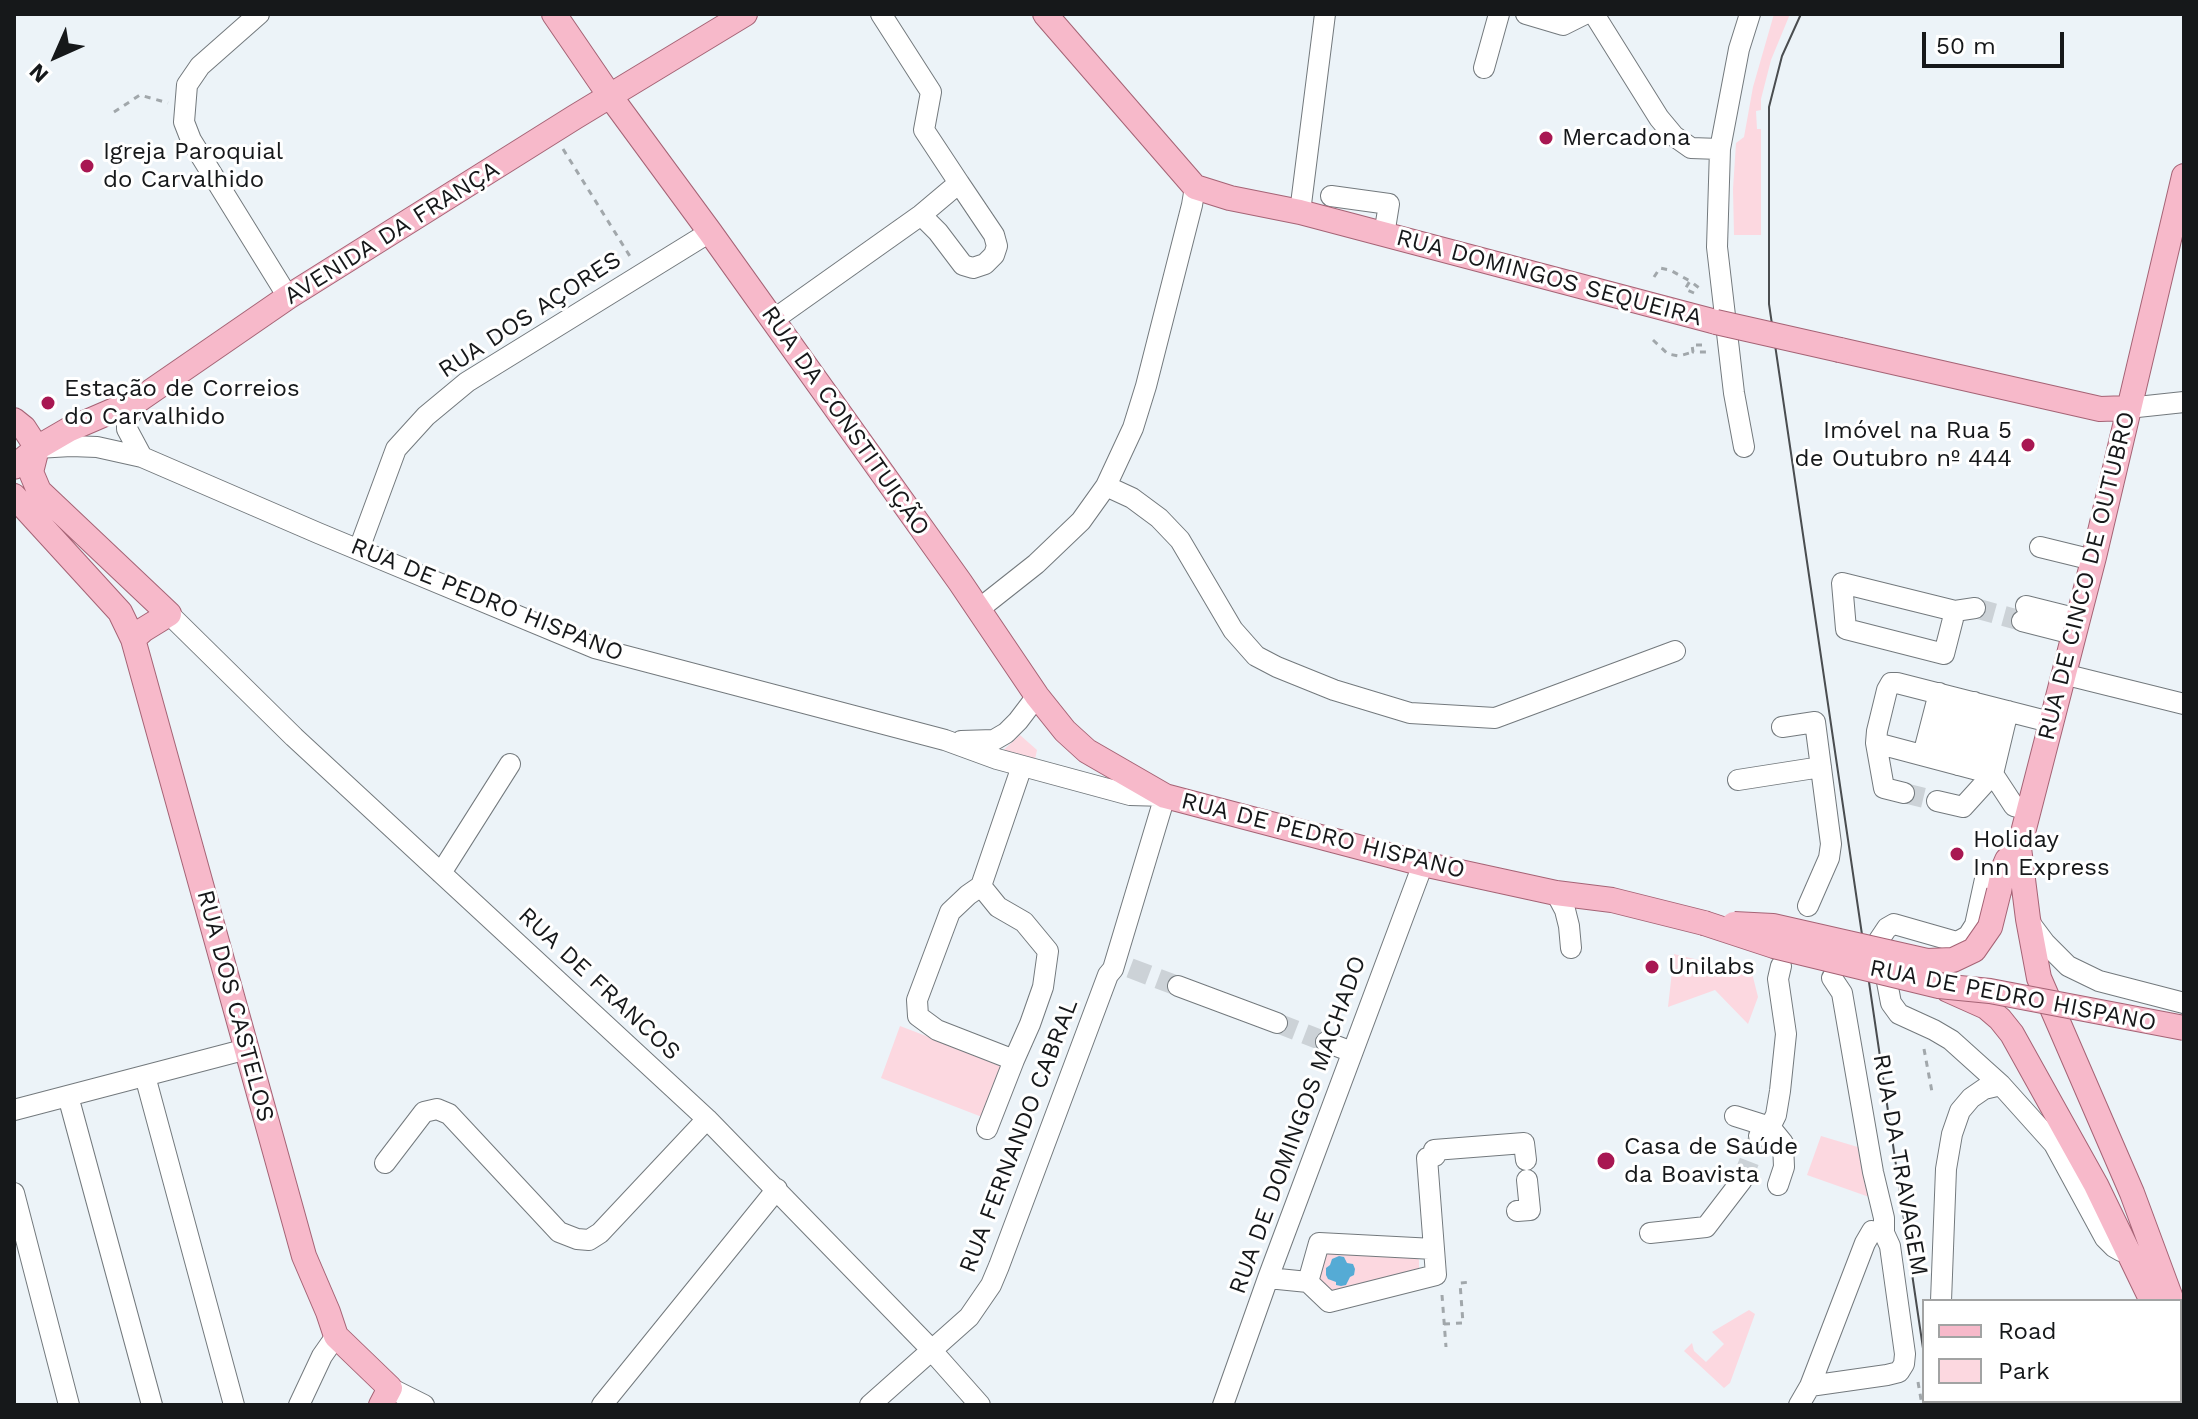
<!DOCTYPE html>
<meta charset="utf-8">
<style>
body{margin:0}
#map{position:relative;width:2198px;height:1419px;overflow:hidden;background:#ecf3f8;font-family:"Work Sans",sans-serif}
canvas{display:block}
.frame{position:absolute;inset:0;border:16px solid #16181a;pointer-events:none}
.legend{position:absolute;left:1922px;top:1299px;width:260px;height:104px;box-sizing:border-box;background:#fff;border:2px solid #a2a3a3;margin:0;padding:10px 14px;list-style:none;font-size:24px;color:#16181a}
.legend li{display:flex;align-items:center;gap:16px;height:40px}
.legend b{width:40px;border:2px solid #a2a3a3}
.north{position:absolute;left:16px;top:16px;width:80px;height:80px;-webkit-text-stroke:6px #fff;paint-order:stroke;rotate:225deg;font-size:22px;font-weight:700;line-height:32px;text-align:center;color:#16181a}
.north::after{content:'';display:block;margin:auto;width:28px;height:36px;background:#16181a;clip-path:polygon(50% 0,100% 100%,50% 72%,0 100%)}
.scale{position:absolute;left:1922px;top:32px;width:142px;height:36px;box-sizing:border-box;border:4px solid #16181a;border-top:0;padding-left:10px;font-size:24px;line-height:28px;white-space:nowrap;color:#16181a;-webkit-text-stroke:6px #fff;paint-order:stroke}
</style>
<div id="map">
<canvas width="2198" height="1419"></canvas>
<div class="frame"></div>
<ul class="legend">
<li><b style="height:10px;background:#f7b9ca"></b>Road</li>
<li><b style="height:22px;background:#fcd8e0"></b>Park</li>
</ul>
<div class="north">N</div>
<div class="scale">50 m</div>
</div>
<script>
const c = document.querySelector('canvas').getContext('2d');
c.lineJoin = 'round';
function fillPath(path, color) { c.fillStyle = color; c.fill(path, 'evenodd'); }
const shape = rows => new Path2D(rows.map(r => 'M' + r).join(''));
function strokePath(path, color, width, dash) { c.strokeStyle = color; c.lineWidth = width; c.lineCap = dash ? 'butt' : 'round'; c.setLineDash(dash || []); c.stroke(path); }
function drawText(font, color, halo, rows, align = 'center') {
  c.font = font + ' "Work Sans",sans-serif'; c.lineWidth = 6; c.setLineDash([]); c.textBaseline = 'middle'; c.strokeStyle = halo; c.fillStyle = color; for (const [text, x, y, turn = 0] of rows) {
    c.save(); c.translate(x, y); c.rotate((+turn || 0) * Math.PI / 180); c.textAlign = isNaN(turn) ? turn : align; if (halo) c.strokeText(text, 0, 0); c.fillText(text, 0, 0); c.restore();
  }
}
fillPath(shape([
 [1774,14,1790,14,1771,60,1761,99,1761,110,1756,111,1757,129,1761,129,1761,235,1734,235,1733,189,1736,143,1744,137,1753,87],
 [1020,735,1037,750,1034,764,999,754],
 [1674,954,1752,973,1758,997,1748,1024,1715,990,1668,1007],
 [900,1026,1002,1065,982,1117,881,1078],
 [1821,1136,1861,1148,1872,1198,1807,1175],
 [1331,1250,1414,1254,1419,1260,1419,1268,1414,1274,1337,1295,1319,1282,1318,1267,1325,1255],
 [1749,1310,1755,1314,1730,1383,1724,1388,1684,1351,1692,1343,1694,1351,1706,1362,1724,1344,1712,1332]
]), '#fcd8e0');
fillPath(shape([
 [1339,1256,1344,1257,1347,1263,1353,1264,1355,1269,1354,1275,1350,1277,1346,1285,1341,1286,1336,1285,1336,1282,1328,1279,1326,1275,1326,1268,1330,1265,1332,1259]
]), '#55abd5');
strokePath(shape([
 [1975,608,2022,621],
 [1904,793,1937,801],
 [1130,968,1178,986],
 [1277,1023,1326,1042],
 [1742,1180,1759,1136]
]), '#ccd2d7', 20, [20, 10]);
const minor = shape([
 [259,14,200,66,187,85,184,122,191,140,288,297],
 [881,14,931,92,924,130,959,183],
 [1526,14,1563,25,1585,14],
 [1594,14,1659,118,1674,136,1691,148,1720,149],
 [1484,68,1499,14],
 [1331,196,1389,204,1384,235],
 [1300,212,1325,14],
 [773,320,921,215,959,183,994,235,997,246,994,255,985,264,973,268,963,265,938,232,921,215],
 [140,399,127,420,127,429,142,457],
 [2128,408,2184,402],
 [1744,447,1734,393,1717,247,1720,149,1739,49,1750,14],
 [37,448,71,446,97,447,142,457,318,533,595,648,945,740,997,759,1130,795,1165,796,1113,969,1108,975,999,1266,991,1285,969,1317,870,1405],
 [1106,486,1132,498,1159,518,1180,540,1233,630,1256,656,1277,667,1334,690,1410,713,1495,718,1675,651],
 [2040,547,2093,560],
 [359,549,396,449,426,416,467,382,710,232],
 [2026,606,2078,619],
 [979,609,1036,564,1081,521,1106,486,1133,428,1146,386,1192,205,1195,187],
 [1955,611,1944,654,1846,629,1842,583,1955,611,1975,608],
 [169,614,294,737,707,1119,925,1343,980,1405],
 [2022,621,2073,634],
 [2063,674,2184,704],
 [1782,727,1815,722,1831,844,1829,858,1808,906],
 [961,741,994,740,1006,733,1018,721,1037,696],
 [1876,743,1993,774,2008,711],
 [1923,755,1939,693],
 [1940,760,1956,698],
 [1958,765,1974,702],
 [1975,769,1991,707],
 [1738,780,1821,767],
 [1904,793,1884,788,1876,743,1877,731,1887,690,1891,683,1897,683,2050,722],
 [1937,801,1963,807,1993,774,2014,806,2029,810],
 [2004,867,1985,879,1975,925,1968,936,1957,942,1894,924,1887,928,1879,940,1891,1003,1899,1014,1934,1030,1951,1040,2001,1085,2054,1144,2105,1238,2114,1247,2121,1251,2128,1248],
 [441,873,510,764],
 [981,886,998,907,1024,922,1048,951,1043,987,1030,1024,1014,1060,937,1030,918,1016,917,1000,950,912,968,895,981,886,1022,766],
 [1556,893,1565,910,1569,926,1571,948],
 [2030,923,2045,943,2068,966,2099,981,2184,1003],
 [1178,986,1277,1023],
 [1326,1042,1352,1052],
 [145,1076,234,1405],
 [68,1096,152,1405],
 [14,1110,247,1049],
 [1735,1116,1770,1127,1783,1143,1784,1167,1778,1185],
 [987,1129,1014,1060],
 [1759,1136,1770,1127,1776,1115,1780,1091,1786,1034,1778,979,1781,966],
 [385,1163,424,1112,437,1109,449,1114,559,1232,577,1239,589,1240,600,1233,707,1119],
 [14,1193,69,1405],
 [1517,1211,1530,1210,1527,1180],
 [1650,1233,1706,1227,1742,1180],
 [1434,1249,1427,1158,1435,1156,1434,1150,1524,1143,1526,1160],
 [1268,1278,1308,1282,1329,1302,1436,1275,1434,1249,1319,1243,1308,1282],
 [1941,1301,1946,1169,1952,1134,1960,1111,1971,1098,1984,1089,2001,1085],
 [1810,1386,1887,1375,1899,1372,1904,1364,1905,1354,1890,1246,1884,1233,1884,1218,1873,1172,1842,993,1832,978],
 [390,1388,424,1405],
 [2088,1401,2088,1405],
 [299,1405,322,1356,336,1336],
 [602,1405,777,1189],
 [1223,1405,1268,1278,1423,864],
 [1799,1405,1810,1386,1865,1243,1872,1231,1884,1233]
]);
const major = shape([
 [554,14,610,96,710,232,960,582,1037,696,1065,731,1087,751,1165,796,1423,864,1556,893,1612,900,1704,923],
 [1045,14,1195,187,1230,198,1300,212,1716,322],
 [1840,350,2100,409,2128,408],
 [14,420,24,428,37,448],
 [37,448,31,472,39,491,169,614,143,630,133,639],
 [14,467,37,448,68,430,140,399,288,297,575,117,745,14],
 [14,496,120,612,133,639,304,1256,328,1312,336,1336,390,1388,381,1405],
 [1999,891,2004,867,2007,860,2019,848],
 [1948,990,1986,1007,2000,1019,2012,1034,2096,1185,2152,1301],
 [2172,1301,2132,1193,2039,978,2028,919,2019,848,2094,557,2184,176],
 [2180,1321,2182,1325,2180,1337]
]);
strokePath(minor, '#73797d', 22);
strokePath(major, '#a56375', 26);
strokePath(shape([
 [114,112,140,95,168,103],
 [563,149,631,258],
 [1654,277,1660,268,1670,270,1690,281],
 [1694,293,1685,289,1690,281,1702,290],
 [1653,340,1668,354,1679,356,1693,352],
 [1702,345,1692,345,1693,352,1708,352],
 [1924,1049,1932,1092],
 [1442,1295,1446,1347],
 [1444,1324,1463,1323,1460,1283,1471,1282],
 [1918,1382,1922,1405]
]), '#a1a7ab', 3, [6, 6]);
strokePath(minor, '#fff', 20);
strokePath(major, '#f7b9ca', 24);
strokePath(shape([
 [1801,14,1782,56,1769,107,1769,304,1924,1355],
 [1931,1401,1932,1405]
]), '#4a4d50', 2);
const majorBridge = shape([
 [1716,322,1840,350],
 [1704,923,1774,946,1939,986,1990,991,2184,1028],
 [1734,924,1773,926,1927,961,1953,960,1974,950,1990,927,1999,891]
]);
strokePath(majorBridge, '#a56375', 26, []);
strokePath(majorBridge, '#f7b9ca', 24);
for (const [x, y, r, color] of [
 [1546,138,8,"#a81752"],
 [87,166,8,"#a81752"],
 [48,403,8,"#a81752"],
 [2028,445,8,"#a81752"],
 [1957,854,8,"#a81752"],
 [1652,967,8,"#a81752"],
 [1606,1161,10,"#a81752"]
]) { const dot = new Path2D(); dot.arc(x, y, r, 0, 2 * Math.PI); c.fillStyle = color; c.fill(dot); strokePath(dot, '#fff', 3); }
drawText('24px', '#16181a', '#fff', [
 ["Mercadona",1562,138],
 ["Igreja Paroquial",103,152],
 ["do Carvalhido",103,180],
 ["Estação de Correios",64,389],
 ["do Carvalhido",64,417],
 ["Imóvel na Rua 5",2012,431,"right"],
 ["de Outubro nº 444",2012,459,"right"],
 ["Holiday",1973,840],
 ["Inn Express",1973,868],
 ["Unilabs",1668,967],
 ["Casa de Saúde",1624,1147],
 ["da Boavista",1624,1175]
], 'left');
drawText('24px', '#16181a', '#fff', [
 ["AVENIDA DA FRANÇA",392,233,-32],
 ["RUA DOMINGOS SEQUEIRA",1549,278,15],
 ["RUA DOS AÇORES",530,315,-33],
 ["RUA DA CONSTITUIÇÃO",845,421,55],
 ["RUA DE CINCO DE OUTUBRO",2087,576,-76],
 ["RUA DE PEDRO HISPANO",487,600,22],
 ["RUA DE PEDRO HISPANO",1323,836,14],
 ["RUA DE FRANCOS",599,984,43],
 ["RUA DE PEDRO HISPANO",2013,996,11],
 ["RUA DOS CASTELOS",235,1006,75],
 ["RUA DE DOMINGOS MACHADO",1298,1125,-70],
 ["RUA FERNANDO CABRAL",1019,1136,-69],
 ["RUA DA TRAVAGEM",1900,1165,80]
]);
</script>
